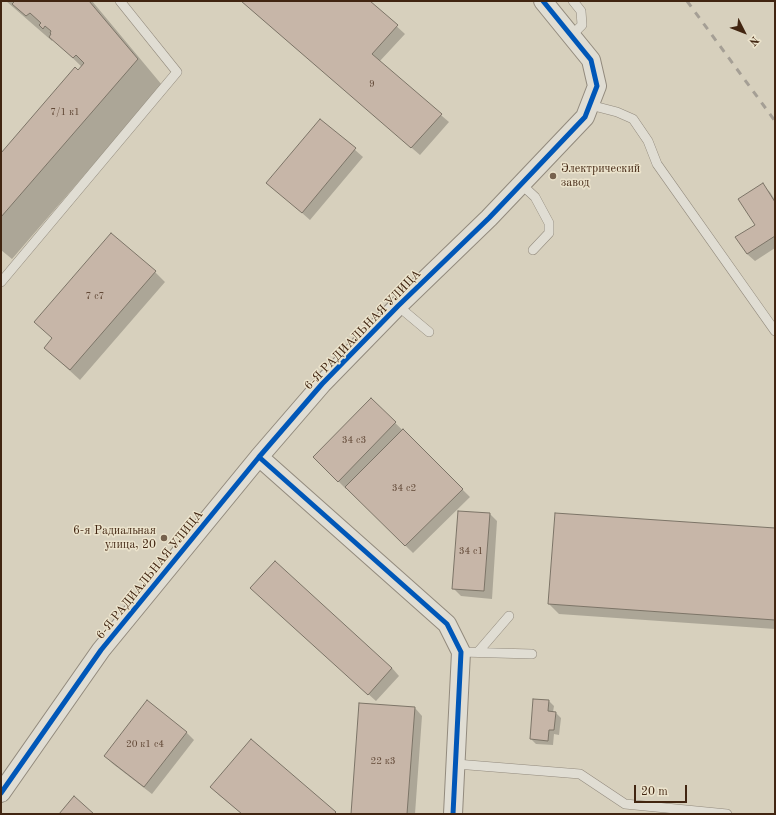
<!DOCTYPE html>
<meta charset="utf-8">
<style>
body{margin:0}
#map{position:relative;width:776px;height:815px;overflow:hidden;background:#d7d0bd;font-family:"Old Standard TT",serif}
canvas{display:block}
.frame{position:absolute;inset:0;border:2px solid #412511;pointer-events:none}
.north{position:absolute;left:724px;top:12px;width:40px;height:40px;-webkit-text-stroke:3px #ece4cd;paint-order:stroke;rotate:132deg;font-size:11px;font-weight:700;line-height:16px;text-align:center;color:#412511}
.north::after{content:'';display:block;margin:auto;width:14px;height:18px;background:#412511;clip-path:polygon(50% 0,100% 100%,50% 72%,0 100%)}
.scale{position:absolute;left:634px;top:785px;width:53px;height:18px;box-sizing:border-box;border:2px solid #412511;border-top:0;padding-left:5px;font-size:12px;line-height:14px;white-space:nowrap;color:#412511;-webkit-text-stroke:3px #ece4cd;paint-order:stroke}
</style>
<div id="map">
<canvas width="776" height="815"></canvas>
<div class="frame"></div>
<div class="north">N</div>
<div class="scale">20 m</div>
</div>
<script>
const c = document.querySelector('canvas').getContext('2d');
c.lineJoin = 'round';
function fillPath(path, color) { c.fillStyle = color; c.fill(path, 'evenodd'); }
const shape = rows => new Path2D(rows.map(r => 'M' + r).join(''));
function strokePath(path, color, width, dash) { c.strokeStyle = color; c.lineWidth = width; c.lineCap = dash ? 'butt' : 'round'; c.setLineDash(dash || []); c.stroke(path); }
function drawText(font, color, halo, rows, align = 'center') {
  c.font = font + ' "Old Standard TT",serif'; c.lineWidth = 3; c.setLineDash([]); c.textBaseline = 'middle'; c.strokeStyle = halo; c.fillStyle = color; for (const [text, x, y, turn = 0] of rows) {
    c.save(); c.translate(x, y); c.rotate((+turn || 0) * Math.PI / 180); c.textAlign = isNaN(turn) ? turn : align; if (halo) c.strokeText(text, 0, 0); c.fillText(text, 0, 0); c.restore();
  }
}
fillPath(shape([
 [6,1,92,1,162,85,12,259,1,250,1,155,82,67,53,39,52,41],
 [241,1,369,1,405,34,379,62,449,122,420,155],
 [321,120,363,157,310,220,268,183],
 [762,185,770,192,775,200,775,248,755,261,747,254,737,237,756,225],
 [155,272,165,282,80,380,45,348,53,338],
 [371,399,470,497,413,553,347,488,346,489,314,457],
 [490,514,497,521,492,599,461,596,453,588],
 [775,529,775,629,559,614,549,604],
 [259,596,392,668,399,676,376,701],
 [549,701,554,706,553,712,556,713,561,718,559,735,554,734,553,745,536,744,531,739],
 [415,708,422,716,415,814,352,814],
 [186,732,194,740,152,794,113,764,105,756],
 [251,740,336,814,242,814,219,795,211,787]
]), '#0003');
const building = shape([
 [13,1,89,1,138,59,1,217,1,153,75,67,78,70,84,63,76,55,73,58,49,37,51,34,50,33,51,31,45,26,43,29,39,25,41,23,30,13,26,16,12,4,14,2,13,1],
 [241,1,370,1,398,25,372,54,442,114,411,148,241,1],
 [320,119,356,148,302,213,266,183,320,119],
 [763,183,775,202,775,236,747,254,735,237,755,225,738,199,763,183],
 [111,233,156,271,70,370,44,348,52,338,34,322,111,233],
 [371,398,396,422,338,482,313,457,371,398],
 [403,429,463,489,405,546,345,487,403,429],
 [458,511,490,513,484,591,452,589,458,511],
 [555,513,775,528,775,620,548,604,555,513],
 [275,561,392,668,368,695,250,588,275,561],
 [533,699,549,700,548,711,556,712,554,730,549,730,548,741,530,739,533,699],
 [147,700,187,732,144,787,104,756,147,700],
 [359,703,415,707,407,814,351,814,359,703],
 [251,739,336,812,334,814,242,814,210,787,251,739],
 [74,796,94,814,59,814,74,796]
]);
fillPath(building, '#c7b6a8');
strokePath(building, '#7c7467', 1);
const service = shape([
 [572,35,582,25,581,11,573,1],
 [590,105,617,112,633,119,648,141,657,164,775,331],
 [522,185,535,197,549,223,549,233,533,250],
 [1,282,177,72,120,1],
 [398,306,429,332],
 [461,652,532,654],
 [478,652,509,616],
 [456,764,580,774,625,804,727,814]
]);
const minor = shape([
 [259,457,447,624,461,652,453,814],
 [1,793,101,650,259,457,322,384,398,306,489,218,585,117,597,86,591,60,543,1]
]);
strokePath(service, '#928a7d', 10);
strokePath(minor, '#928a7d', 20);
strokePath(service, '#e0ddd3', 9);
strokePath(minor, '#e0ddd3', 18);
strokePath(shape([
 [687,1,775,121]
]), '#a59f95', 3, [7, 7]);
strokePath(shape([
 [259,457,447,624,461,652,453,814],
 [1,793,101,650,259,457,322,384,398,306,489,218,585,117,597,86,591,60,543,1]
]), '#0057b8', 5);
for (const [x, y, r, color] of [
 [553,176,4,"#76614d"],
 [164,538,4,"#76614d"]
]) { const dot = new Path2D(); dot.arc(x, y, r, 0, 2 * Math.PI); c.fillStyle = color; c.fill(dot); strokePath(dot, '#ece4cd', 1.5); }
drawText('10px', '#624937', null, [
 ["9",372,84],
 ["7/1 к1",65,112],
 ["7 с7",95,296],
 ["34 с3",354,440],
 ["34 с2",404,488],
 ["34 с1",471,551],
 ["20 к1 с4",145,744],
 ["22 к3",383,761]
]);
drawText('12px', '#412511', '#ece4cd', [
 ["Электрический",561,169],
 ["завод",561,183],
 ["6-я Радиальная",156,531,"right"],
 ["улица, 20",156,545,"right"]
], 'left');
drawText('12px', '#412511', '#ece4cd', [
 ["6-Я РАДИАЛЬНАЯ УЛИЦА",363,330,-46],
 ["6-Я РАДИАЛЬНАЯ УЛИЦА",150,575,-51]
]);
</script>
